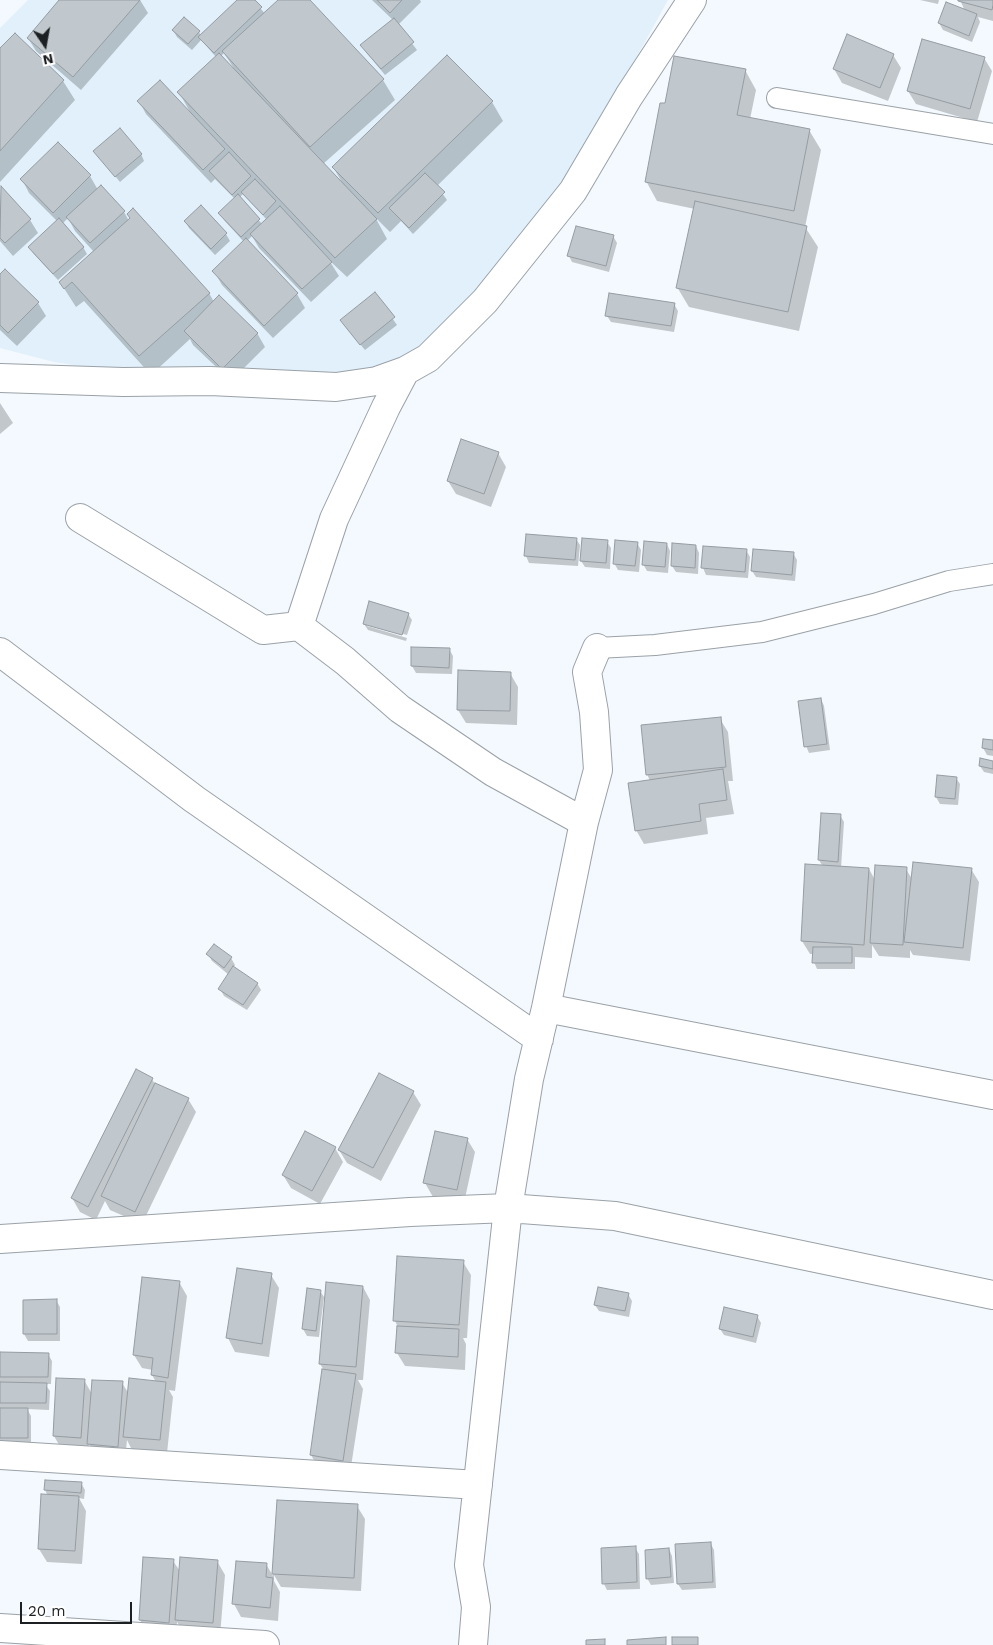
<!DOCTYPE html>
<style>
body{margin:0}
#map{position:relative;width:993px;height:1645px;overflow:hidden;background:#f3f9fe;font-family:"Work Sans",sans-serif}
canvas{display:block}
.north{position:absolute;left:20px;top:20px;width:50px;height:50px;-webkit-text-stroke:4px #fff;paint-order:stroke;rotate:168deg;font-size:14px;font-weight:700;line-height:20px;text-align:center;color:#1d2022}
.north::after{content:'';display:block;margin:auto;width:18px;height:22px;background:#1d2022;clip-path:polygon(50% 0,100% 100%,50% 72%,0 100%)}
.scale{position:absolute;left:20px;top:1602px;width:112px;height:22px;box-sizing:border-box;border:2px solid #1d2022;border-top:0;padding-left:6px;font-size:15px;line-height:18px;white-space:nowrap;color:#1d2022;-webkit-text-stroke:4px #fff;paint-order:stroke}
</style>
<div id="map">
<canvas width="993" height="1645"></canvas>
<div class="north">N</div>
<div class="scale">20 m</div>
</div>
<script>
const c = document.querySelector('canvas').getContext('2d');
c.lineJoin = 'round';
function fillPath(path, color) { c.fillStyle = color; c.fill(path, 'evenodd'); }
const shape = rows => new Path2D(rows.map(r => 'M' + r).join(''));
function strokePath(path, color, width, dash) { c.strokeStyle = color; c.lineWidth = width; c.lineCap = dash ? 'butt' : 'round'; c.setLineDash(dash || []); c.stroke(path); }
fillPath(shape([
 [28,0,668,0,563,191,490,290,389,376,189,383,54,362,0,348,0,28]
]), '#e1f0fb');
fillPath(shape([
 [61,0,140,0,148,13,81,90,36,51,28,38],
 [239,0,254,0,265,14,279,0,309,0,383,80,395,100,323,164,343,184,333,167,492,102,503,121,437,186,447,200,413,234,401,221,390,232,375,217,387,239,347,277,329,260,339,276,311,302,259,248,252,236,247,241,297,294,305,308,273,338,222,285,214,271,244,242,224,220,220,213,235,199,215,179,211,183,146,114,139,101,190,112,179,92,216,57,201,40,192,50,177,37,173,30,199,32,201,36],
 [224,53,233,67,232,68,221,56],
 [243,194,267,220,262,224,239,198],
 [372,0,420,0,421,2,398,25,417,50,385,75,366,52,393,20],
 [920,0,939,0,938,4],
 [960,0,993,0,993,21,978,17,980,22,972,42,943,30,939,23,965,11],
 [0,50,63,81,75,100,0,182],
 [893,55,901,68,888,101,842,83,834,69],
 [984,58,992,71,977,122,916,104,908,91],
 [745,70,756,90,750,119,809,130,821,150,805,227,818,247,799,331,689,307,677,287,695,209,657,201,646,181,666,104],
 [58,143,90,176,98,190,101,187,124,212,129,221,209,293,214,302,257,333,265,347,231,381,193,345,190,339,151,375,84,301,76,307,60,282,94,252,75,231,68,218,62,224,83,247,87,254,58,280,33,253,30,247,57,221,29,193,22,179],
 [95,151,141,154,144,161,120,182],
 [1,188,30,220,38,233,13,256,0,241],
 [201,207,226,234,230,241,215,255,189,228,185,221],
 [613,236,617,243,609,272,572,262,569,256],
 [5,270,38,303,46,316,17,346,0,330,0,275],
 [375,294,397,325,365,350,345,326],
 [674,304,678,311,674,332,611,322,607,316],
 [0,403,13,423,0,434],
 [498,453,506,467,491,507,456,494,448,481],
 [576,539,580,545,578,566,529,563,526,556],
 [607,542,611,548,610,569,585,567,581,561],
 [637,543,641,550,639,572,618,570,614,563],
 [667,544,670,551,668,573,647,571,643,564],
 [696,546,699,553,698,574,676,572,672,566],
 [746,550,750,557,748,578,706,575,703,568],
 [793,553,797,560,795,581,756,577,752,571],
 [408,614,412,620,407,635,367,624,367,626,407,638,406,641,368,630,364,624],
 [412,648,449,649,453,656,452,674,416,673,412,666],
 [510,673,518,687,517,725,466,723,458,710],
 [821,699,824,706,830,750,809,753,806,746],
 [720,719,728,732,733,781,728,781,734,814,706,818,708,834,644,844,636,830,650,781,647,774],
 [993,742,993,756,987,755,983,748],
 [993,762,993,774,984,772,980,766],
 [956,778,960,784,958,805,940,804,936,797],
 [840,815,844,822,841,868,869,869,875,880,906,869,912,879,971,869,979,882,970,961,913,955,910,950,910,958,879,956,872,945,872,958,855,957,855,969,817,969,814,962,814,954,810,954,802,941,823,867,819,860],
 [214,945,231,958,235,965,233,968,257,983,261,990,247,1010,224,996,220,989,229,975,212,961,208,954],
 [152,1079,155,1084,188,1099,196,1112,142,1224,110,1210,105,1201,96,1220,80,1212,72,1198],
 [413,1092,421,1105,381,1181,347,1163,339,1150],
 [467,1139,475,1152,464,1203,433,1197,425,1183],
 [335,1148,343,1162,320,1204,291,1188,283,1175],
 [463,1262,471,1275,467,1338,463,1338,466,1344,465,1370,405,1366,397,1353,398,1327,395,1321],
 [271,1275,279,1288,269,1357,235,1352,228,1338],
 [179,1282,187,1296,175,1391,169,1390,173,1397,167,1453,132,1450,127,1440,125,1460,97,1457,89,1444,88,1451,62,1450,54,1436,57,1379,84,1380,92,1394,122,1383,129,1394,156,1382,152,1375,153,1370,142,1368,134,1355],
 [363,1287,370,1300,363,1380,358,1380,363,1389,350,1473,319,1469,311,1455,324,1370,320,1364],
 [320,1291,324,1297,319,1337,307,1336,303,1329],
 [628,1294,632,1301,629,1317,599,1311,595,1305],
 [56,1300,60,1307,60,1341,28,1341,24,1334,24,1301],
 [757,1316,761,1323,756,1343,724,1335,720,1329],
 [0,1353,48,1354,52,1361,51,1384,45,1384,50,1391,49,1410,27,1409,31,1416,31,1445,0,1444],
 [81,1483,85,1490,84,1499,79,1498,86,1511,82,1564,47,1562,39,1549,48,1496,45,1490],
 [278,1501,357,1506,365,1519,361,1591,281,1587,274,1575,274,1581,280,1592,278,1621,241,1617,234,1604,266,1564,273,1576],
 [711,1544,714,1550,716,1588,682,1590,678,1584],
 [635,1548,639,1554,640,1589,607,1590,604,1584],
 [669,1549,672,1556,674,1583,651,1585,647,1578],
 [173,1561,180,1571,217,1561,225,1575,220,1636,184,1633,177,1622,176,1636,148,1634,140,1620]
]), '#0003');
const building = shape([
 [59,0,140,0,73,77,27,38,59,0],
 [237,0,255,0,262,7,214,53,198,37,237,0],
 [278,0,310,0,384,79,310,147,222,51,278,0],
 [377,0,402,0,390,13,377,0],
 [958,0,993,0,993,5,992,10,958,1,958,0],
 [946,2,977,14,969,36,938,23,946,2],
 [184,17,200,31,188,44,172,30,184,17],
 [394,18,414,42,381,69,360,45,394,18],
 [15,33,64,80,0,151,0,48,15,33],
 [847,34,894,54,880,88,833,69,847,34],
 [922,39,985,57,970,109,907,91,922,39],
 [219,53,377,219,335,258,177,92,219,53],
 [447,55,493,101,378,213,332,167,447,55],
 [674,56,746,69,737,115,810,129,794,211,645,182,660,103,665,103,674,56],
 [160,80,225,149,203,170,137,101,160,80],
 [120,128,142,154,115,177,93,151,120,128],
 [58,142,91,175,53,213,20,179,58,142],
 [229,152,251,176,232,195,209,171,229,152],
 [425,173,445,192,409,228,389,208,425,173],
 [255,179,276,201,263,215,241,192,255,179],
 [101,185,125,211,90,243,66,217,101,185],
 [1,186,31,219,5,243,0,238,1,186],
 [238,194,260,219,241,237,218,213,238,194],
 [695,201,807,226,788,312,676,288,695,201],
 [201,205,227,233,211,249,184,221,201,205],
 [280,206,332,262,302,289,250,234,280,206],
 [133,208,210,293,139,356,72,282,64,289,59,282,130,218,127,214,133,208],
 [59,218,84,247,53,274,28,247,59,218],
 [576,226,614,235,606,266,567,256,576,226],
 [246,238,298,293,264,326,212,271,246,238],
 [5,269,39,302,8,333,0,325,0,274,5,269],
 [375,292,395,317,360,345,340,320,375,292],
 [609,293,675,303,671,326,605,316,609,293],
 [219,295,258,333,222,369,184,331,219,295],
 [461,439,499,452,484,494,447,481,461,439],
 [526,534,577,538,575,560,524,556,526,534],
 [582,538,608,540,606,563,580,561,582,538],
 [615,540,638,542,635,566,613,564,615,540],
 [644,541,667,543,665,567,642,565,644,541],
 [672,543,696,545,695,568,671,566,672,543],
 [703,546,747,549,745,572,701,568,703,546],
 [753,549,794,552,792,575,751,571,753,549],
 [369,601,409,613,402,635,363,624,369,601],
 [411,647,450,648,449,668,411,666,411,647],
 [458,670,511,672,510,711,457,710,458,670],
 [821,698,827,744,804,747,798,701,821,698],
 [721,717,726,767,646,775,641,725,721,717],
 [983,739,993,740,993,750,982,748,983,739],
 [980,758,993,761,993,769,979,766,980,758],
 [723,769,727,800,699,804,701,821,635,831,628,783,723,769],
 [937,775,957,777,955,799,935,797,937,775],
 [821,813,841,814,838,862,818,860,821,813],
 [913,862,972,868,963,948,904,942,913,862],
 [805,864,869,868,864,945,801,941,805,864],
 [875,865,907,867,903,945,870,943,875,865],
 [214,944,232,957,224,968,206,954,214,944],
 [813,947,852,947,852,963,812,963,813,947],
 [233,966,258,983,243,1005,218,989,233,966],
 [136,1069,153,1078,88,1207,71,1198,136,1069],
 [379,1073,414,1091,373,1168,338,1150,379,1073],
 [155,1083,189,1098,135,1212,101,1196,155,1083],
 [305,1131,336,1147,312,1191,282,1175,305,1131],
 [435,1131,468,1138,457,1190,423,1183,435,1131],
 [397,1256,464,1260,459,1325,393,1321,397,1256],
 [237,1268,272,1273,262,1344,226,1338,237,1268],
 [142,1277,180,1281,168,1378,151,1375,153,1358,133,1355,142,1277],
 [326,1282,363,1286,356,1367,319,1364,326,1282],
 [598,1287,629,1293,625,1311,594,1305,598,1287],
 [307,1288,321,1290,316,1331,302,1329,307,1288],
 [57,1299,57,1334,23,1334,23,1300,57,1299],
 [724,1307,758,1315,753,1337,719,1329,724,1307],
 [397,1326,459,1329,458,1357,395,1353,397,1326],
 [0,1352,49,1353,48,1377,0,1377,0,1352],
 [322,1369,356,1374,343,1461,310,1455,322,1369],
 [56,1378,85,1379,81,1438,53,1436,56,1378],
 [129,1378,166,1382,160,1440,123,1437,129,1378],
 [92,1380,123,1381,118,1447,87,1444,92,1380],
 [0,1382,47,1383,46,1403,0,1403,0,1382],
 [0,1408,28,1408,28,1438,0,1438,0,1408],
 [45,1480,82,1482,81,1493,44,1490,45,1480],
 [41,1494,79,1496,75,1551,38,1549,41,1494],
 [277,1500,358,1504,354,1578,272,1574,277,1500],
 [711,1542,713,1582,677,1584,675,1544,711,1542],
 [636,1546,637,1582,602,1584,601,1548,636,1546],
 [669,1548,671,1577,646,1579,645,1550,669,1548],
 [143,1557,174,1559,169,1623,139,1620,143,1557],
 [180,1557,218,1560,213,1623,175,1620,180,1557],
 [236,1561,267,1563,266,1577,273,1578,270,1608,232,1604,236,1561],
 [666,1637,666,1645,627,1645,627,1640,666,1637],
 [672,1637,698,1637,698,1645,672,1645,672,1637],
 [605,1639,605,1645,586,1645,586,1640,605,1639]
]);
fillPath(building, '#c0c8ce');
strokePath(building, '#959ca2', 1);
const service = shape([
 [777,98,993,134],
 [597,648,655,645,762,632,874,604,949,581,993,574]
]);
const minor = shape([
 [405,371,386,407,334,519,299,626,345,661,400,709,493,772,584,822,546,1008,529,1079,508,1208,469,1565,476,1607,473,1645],
 [0,378,123,382,210,381,336,387,377,381,405,371,428,358,485,301,573,191,629,96,692,0],
 [80,518,263,630,299,626],
 [0,652,194,799,539,1039],
 [584,822,598,770,594,712,587,672,597,648],
 [546,1008,993,1095],
 [0,1239,410,1212,508,1208,615,1216,993,1295],
 [0,1455,478,1485],
 [0,1628,265,1645]
]);
strokePath(service, '#9aa1a7', 22);
strokePath(minor, '#9aa1a7', 30);
strokePath(service, '#fff', 20);
strokePath(minor, '#fff', 28);
</script>
